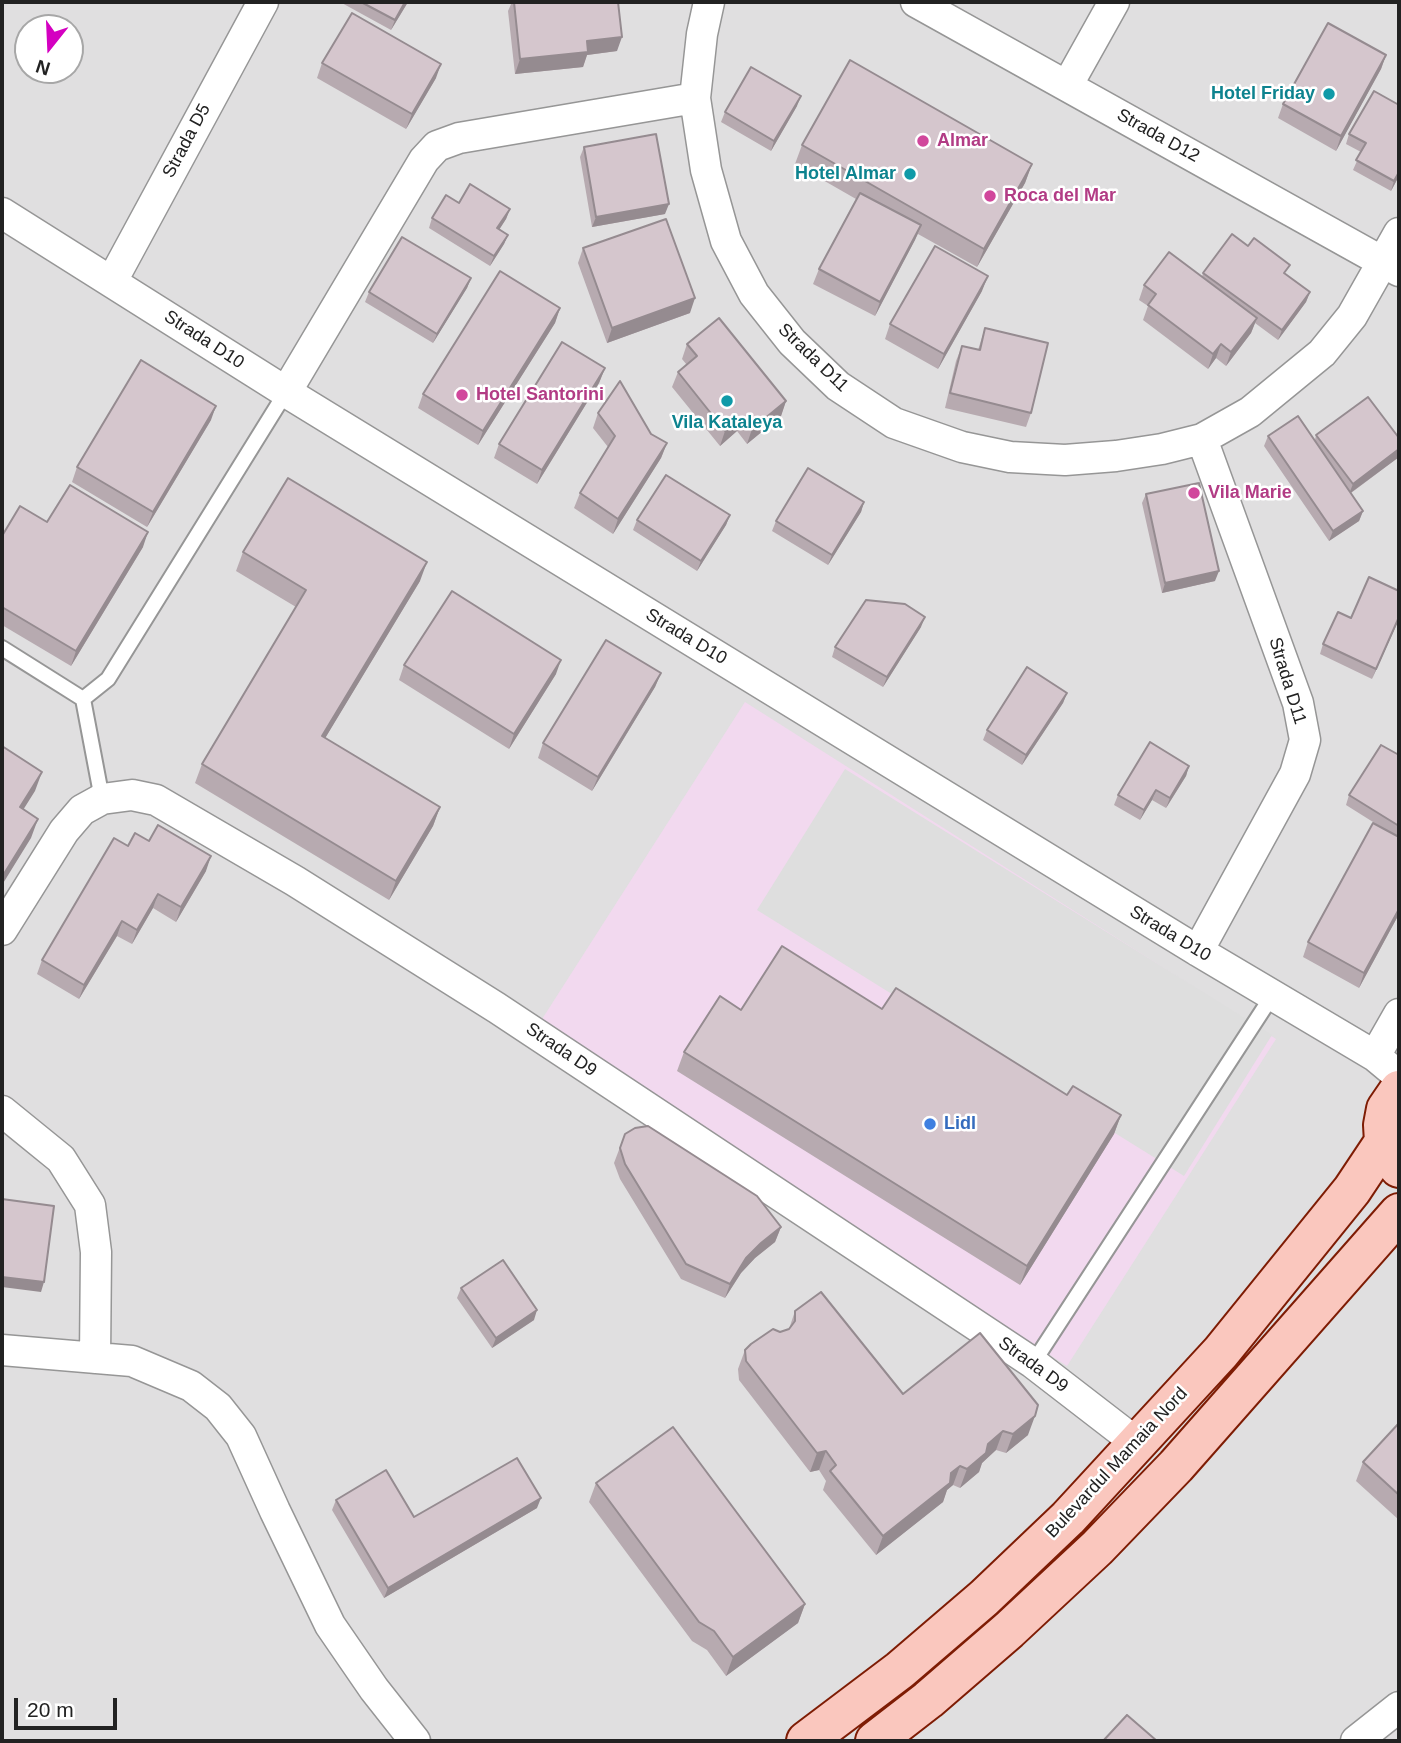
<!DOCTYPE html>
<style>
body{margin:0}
#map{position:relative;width:1401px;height:1743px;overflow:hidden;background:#f2e9eb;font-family:Helvetica,sans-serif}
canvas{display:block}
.frame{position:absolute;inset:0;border:4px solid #222;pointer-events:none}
.north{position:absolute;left:14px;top:14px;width:70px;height:70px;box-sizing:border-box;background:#fff;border:2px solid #a7a7a7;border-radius:50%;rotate:198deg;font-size:19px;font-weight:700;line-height:28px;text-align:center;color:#222}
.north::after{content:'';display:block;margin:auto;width:24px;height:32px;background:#d400c1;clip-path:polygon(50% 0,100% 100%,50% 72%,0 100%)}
.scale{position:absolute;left:14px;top:1698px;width:103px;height:32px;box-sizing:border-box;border:4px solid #222;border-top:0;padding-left:9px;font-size:21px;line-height:24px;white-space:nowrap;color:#222;-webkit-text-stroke:5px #fff;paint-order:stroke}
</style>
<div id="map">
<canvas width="1401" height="1743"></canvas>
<div class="frame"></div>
<div class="north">N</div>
<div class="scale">20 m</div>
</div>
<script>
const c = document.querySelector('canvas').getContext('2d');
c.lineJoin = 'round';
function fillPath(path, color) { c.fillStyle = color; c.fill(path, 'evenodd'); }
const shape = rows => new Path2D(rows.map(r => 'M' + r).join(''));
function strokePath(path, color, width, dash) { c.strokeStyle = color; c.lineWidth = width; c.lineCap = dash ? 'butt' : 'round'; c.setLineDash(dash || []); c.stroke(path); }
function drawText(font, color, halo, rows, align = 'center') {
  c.font = font + ' Helvetica,sans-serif'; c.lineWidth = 5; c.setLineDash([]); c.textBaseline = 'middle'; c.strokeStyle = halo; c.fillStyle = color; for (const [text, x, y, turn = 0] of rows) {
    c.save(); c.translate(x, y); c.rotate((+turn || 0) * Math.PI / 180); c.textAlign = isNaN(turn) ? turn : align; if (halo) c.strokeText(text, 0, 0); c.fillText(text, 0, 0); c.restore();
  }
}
fillPath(shape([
 [2,2,1399,2,1399,1741,2,1741],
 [28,28,70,28,70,70,28,70]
]), '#e0dfe0');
fillPath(shape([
 [745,702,1276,1039,1067,1366,537,1027]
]), '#f2d9ef');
fillPath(shape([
 [845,769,1272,1035,1184,1176,757,910]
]), '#dedede');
const service = shape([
 [2,648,83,699,108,679,286,392],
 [83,699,102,799],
 [1033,1363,1272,996]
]);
const minor = shape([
 [709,2,702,34,695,98,706,170,726,241,754,294,792,342,838,386,894,423,962,447,1010,457,1065,460,1116,456,1162,449,1202,439,1250,412,1322,353,1352,316,1399,233],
 [916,2,1399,271],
 [1067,86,1114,2],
 [2,213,286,392,1198,951,1375,1056,1399,1076],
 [112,281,263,2],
 [286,392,424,160,437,146,459,138,695,98],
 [2,930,64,831,82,810,102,799,132,795,156,800,295,881,497,1008,1033,1363,1138,1444],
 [1198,951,1295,774,1305,740,1298,703,1202,439],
 [1375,1056,1399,1014],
 [2,1111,61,1159,90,1205,96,1252,95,1358],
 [2,1350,132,1361,191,1386,218,1407,241,1436,275,1511,330,1625,374,1689,415,1741],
 [1356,1741,1399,1707]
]);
const secondary = shape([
 [1399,1090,1386,1109,1383,1125,1384,1142,1390,1156,1399,1168],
 [806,1741,900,1670,984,1598,1068,1518,1221,1352,1352,1190,1384,1142],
 [875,1741,928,1700,1009,1630,1097,1548,1176,1466,1399,1213]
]);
strokePath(service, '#969696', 18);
strokePath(minor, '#969696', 33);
strokePath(secondary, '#7e1c04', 42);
strokePath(service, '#fff', 14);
strokePath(minor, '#fff', 30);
strokePath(secondary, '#fac7be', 38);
fillPath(shape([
 [340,2,408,2,391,30],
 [512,2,618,2,617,51,587,55,583,67,515,74,508,11],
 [1386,55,1381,69,1336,151,1278,118,1283,104],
 [322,63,436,78,406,129,317,78],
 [1374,91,1399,176,1391,191,1353,170,1361,152,1346,144,1349,134],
 [797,106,771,151,721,122,725,112],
 [802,145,1032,164,1025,183,977,267,918,234,875,316,813,284,819,269,856,199,795,164],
 [584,147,665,214,592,227,580,157],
 [459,203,510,209,506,219,499,229,508,235,504,244,490,266,429,228,432,218],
 [583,248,690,313,607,343,578,263],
 [1203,273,1286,275,1310,292,1306,302,1278,340,1255,323,1251,333,1226,366,1216,358,1208,369,1143,320,1148,306,1139,300,1144,285,1202,277],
 [471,278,467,288,433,343,365,302,369,292],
 [982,291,938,369,885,339,890,324],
 [560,308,555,323,478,445,418,408,423,394],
 [985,328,1031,413,1026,427,945,408,956,361,962,346,978,350],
 [687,344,786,401,781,416,747,444,737,431,720,446,672,387,678,372,687,365,682,359],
 [605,368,599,383,537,484,494,458,499,444],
 [598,413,651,434,667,443,661,458,613,534,574,508,580,493,608,447,593,428],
 [211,420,147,527,72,482,77,467],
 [1316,435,1399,438,1399,457,1351,493,1363,511,1359,521,1329,541,1264,446,1268,436,1315,440],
 [1146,494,1215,581,1162,593,1142,503],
 [864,502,861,512,828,565,772,531,776,521],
 [730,515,726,525,697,571,633,530,637,520],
 [47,522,143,547,71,666,2,625,2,536],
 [243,552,420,581,325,738,440,807,433,826,389,900,195,783,202,764,296,607,236,571],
 [1351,618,1399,619,1372,679,1320,654,1323,644],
 [921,627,883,687,832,657,835,647],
 [404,665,556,674,509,749,399,680],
 [661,673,655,687,592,791,538,758,543,743],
 [1067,693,1063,703,1022,765,983,740,987,730],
 [1399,755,1399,914,1359,988,1303,957,1308,942,1381,827,1346,805,1349,795],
 [1189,766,1186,776,1166,808,1152,800,1140,820,1114,805,1118,795],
 [149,841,206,871,176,922,153,908,132,944,117,936,79,999,37,974,42,960,128,846],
 [882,1009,1067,1095,1121,1115,1114,1134,1020,1285,677,1071,684,1052,741,1010],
 [625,1134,781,1227,775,1242,755,1258,741,1273,725,1298,681,1279,620,1179,614,1163],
 [461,1288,534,1320,492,1348,457,1298],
 [795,1311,903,1394,1028,1435,1006,1453,996,1450,982,1463,979,1472,960,1488,953,1485,947,1490,943,1502,876,1555,823,1490,826,1481,819,1470,810,1472,739,1380,738,1369,745,1350,789,1329],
 [1399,1423,1399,1520,1356,1481,1363,1462],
 [596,1483,805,1604,798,1623,726,1676,707,1650,692,1641,589,1502],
 [336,1500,414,1517,537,1508,384,1598,332,1510]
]), '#b7aab0');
fillPath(shape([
 [405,2,408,2,391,30,395,20],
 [622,37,617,51,587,55,583,67,515,74,520,59,587,41],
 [1386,55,1381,69,1336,151,1341,136],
 [441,64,436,78,406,129,412,114],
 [801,96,797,106,771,151,774,141],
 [1032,164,1025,183,977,267,984,249],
 [1399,172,1399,176,1391,191,1394,181],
 [669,204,665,214,592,227,596,217],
 [510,209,506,219,494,238,497,228],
 [921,225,915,240,875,316,880,302],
 [508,235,504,244,490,266,494,256],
 [988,276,982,291,938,369,944,354],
 [471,278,467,288,433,343,437,334],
 [1310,292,1306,302,1278,340,1282,330],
 [695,298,690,313,607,343,612,328],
 [560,308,555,323,478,445,483,431],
 [1257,318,1251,333,1226,366,1231,352],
 [1221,344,1216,358,1208,369,1213,354],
 [605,368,599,383,537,484,542,470],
 [786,401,781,416,747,444,752,429],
 [216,406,211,420,147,527,153,512],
 [743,417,737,431,720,446,725,431],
 [667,443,661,458,613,534,618,519],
 [1399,449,1399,457,1349,494,1353,484],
 [864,502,861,512,828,565,832,555],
 [1363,511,1359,521,1329,541,1333,531],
 [730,515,726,525,697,571,701,561],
 [148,532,143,547,71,666,76,651],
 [427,562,420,581,315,755,322,736],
 [1219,571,1215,581,1162,593,1165,583],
 [925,617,921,627,883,687,887,677],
 [1399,617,1399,619,1372,679,1376,669],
 [561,660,556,674,509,749,514,734],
 [661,673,655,687,592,791,598,777],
 [1067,693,1063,703,1022,765,1026,755],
 [1189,766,1186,776,1166,808,1170,798],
 [42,772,35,791,13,826,20,807],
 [1156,790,1152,800,1140,820,1144,810],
 [440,807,433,826,389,900,396,881],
 [38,819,31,838,2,885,2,877],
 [211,856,206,871,176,922,181,907],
 [158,894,153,908,132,944,137,930],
 [1399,909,1399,914,1359,988,1364,973],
 [122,921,117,936,79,999,84,985],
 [1121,1115,1114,1134,1020,1285,1027,1266],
 [781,1227,775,1242,755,1258,741,1273,725,1298,730,1284,746,1258,761,1243],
 [2,1277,44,1282,41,1292,2,1287],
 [537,1310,534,1320,492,1348,496,1338],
 [1035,1416,1028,1435,1006,1453,1013,1434],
 [1003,1431,996,1450,982,1463,979,1472,960,1488,967,1469,988,1444],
 [826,1451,819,1470,810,1472,817,1453],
 [960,1466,953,1485,947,1490,943,1502,876,1555,883,1536],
 [541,1498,537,1508,384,1598,388,1588],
 [805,1604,798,1623,726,1676,733,1657]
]), '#958b90');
const building = shape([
 [361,2,405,2,395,20,361,2],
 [514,2,618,2,622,37,587,41,588,52,520,59,514,2],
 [352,13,441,64,412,114,322,63,352,13],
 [1328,23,1386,55,1341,136,1283,104,1328,23],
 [850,60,1032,164,984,249,802,145,850,60],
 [751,67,801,96,774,141,725,112,751,67],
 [1374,91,1399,105,1399,172,1394,181,1356,160,1366,143,1349,134,1374,91],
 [656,134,669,204,596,217,584,147,656,134],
 [470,184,510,209,497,228,508,235,494,256,432,218,446,195,459,203,470,184],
 [860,193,921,225,880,302,819,269,860,193],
 [666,219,695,298,612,328,583,248,666,219],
 [1232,234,1248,246,1254,238,1290,265,1284,273,1310,292,1282,330,1203,273,1232,234],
 [402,237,471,278,437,334,369,292,402,237],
 [935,246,988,276,944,354,890,324,935,246],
 [1169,252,1257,318,1231,352,1221,344,1213,354,1148,305,1156,294,1144,285,1169,252],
 [500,271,560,308,483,431,423,394,500,271],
 [719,318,786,401,752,429,743,417,725,431,678,372,697,356,687,344,719,318],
 [985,328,1048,343,1031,413,950,393,962,346,980,350,985,328],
 [562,342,605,368,542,470,499,444,562,342],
 [141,360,216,406,153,512,77,467,141,360],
 [620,381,651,434,667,443,618,519,580,493,615,436,598,413,620,381],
 [1368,397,1399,438,1399,449,1353,484,1316,435,1368,397],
 [1298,416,1363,511,1333,531,1268,436,1298,416],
 [808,468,864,502,832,555,776,521,808,468],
 [666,475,730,515,701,561,637,520,666,475],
 [288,478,427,562,322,736,440,807,396,881,202,764,306,590,243,552,288,478],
 [1199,483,1219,571,1165,583,1146,494,1199,483],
 [70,485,148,532,76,651,2,607,2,536,20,506,47,522,70,485],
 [1369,577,1399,591,1399,617,1376,669,1323,644,1338,612,1351,618,1369,577],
 [452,591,561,660,514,734,404,665,452,591],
 [866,600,905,604,925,617,887,677,835,647,866,600],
 [606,640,661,673,598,777,543,743,606,640],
 [1027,667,1067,693,1026,755,987,730,1027,667],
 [1150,742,1189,766,1170,798,1156,790,1144,810,1118,795,1150,742],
 [1381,745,1399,755,1399,826,1349,795,1381,745],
 [2,746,42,772,20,807,38,819,2,877,2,746],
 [1373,823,1399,837,1399,909,1364,973,1308,942,1373,823],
 [158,825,211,856,181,907,158,894,137,930,122,921,84,985,42,960,114,838,128,846,135,833,149,841,158,825],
 [782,946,882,1009,896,988,1067,1095,1073,1086,1121,1115,1027,1266,684,1052,720,996,741,1010,782,946],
 [648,1126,757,1196,781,1227,761,1243,746,1258,730,1284,686,1264,625,1164,620,1148,625,1134,635,1128,648,1126],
 [2,1199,54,1206,44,1282,2,1277,2,1199],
 [503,1260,537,1310,496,1338,461,1288,503,1260],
 [821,1292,903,1394,980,1333,1038,1405,1035,1416,1013,1434,1003,1431,988,1444,986,1453,967,1469,960,1466,951,1473,950,1483,883,1536,830,1471,836,1465,826,1451,817,1453,746,1361,745,1350,751,1344,773,1329,780,1332,789,1329,795,1321,795,1311,821,1292],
 [1399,1423,1399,1495,1363,1462,1399,1423],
 [673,1427,805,1604,733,1657,714,1631,699,1622,596,1483,673,1427],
 [517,1458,541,1498,388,1588,336,1500,386,1470,414,1517,517,1458],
 [1127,1715,1157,1741,1103,1741,1127,1715]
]);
fillPath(building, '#d5c6cd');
strokePath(building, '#958b90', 2);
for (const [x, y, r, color] of [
 [1329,94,7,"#0f9aa8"],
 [923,141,7,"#d1479c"],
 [910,174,7,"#0f9aa8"],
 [990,196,7,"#d1479c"],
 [462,395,7,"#d1479c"],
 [727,401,7,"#0f9aa8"],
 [1194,493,7,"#d1479c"],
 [930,1124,7,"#3f7fe0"]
]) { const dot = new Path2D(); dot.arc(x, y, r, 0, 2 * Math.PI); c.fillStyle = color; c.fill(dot); strokePath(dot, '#fff', 2.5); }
drawText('bold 18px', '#0d838f', '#fff', [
 ["Hotel Friday",1315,94],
 ["Hotel Almar",896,174],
 ["Vila Kataleya",727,423,"center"]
], 'right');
drawText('18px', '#222', '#fff', [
 ["Strada D12",1158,136,29],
 ["Strada D5",187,141,-62],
 ["Strada D10",204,340,33],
 ["Strada D11",813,358,44],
 ["Strada D10",686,637,31],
 ["Strada D11",1287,681,73],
 ["Strada D10",1170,934,31],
 ["Strada D9",561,1050,34],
 ["Strada D9",1033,1365,36],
 ["Bulevardul Mamaia Nord",1117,1463,-47]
]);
drawText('bold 18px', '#b23c85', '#fff', [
 ["Almar",937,141],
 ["Roca del Mar",1004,196],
 ["Hotel Santorini",476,395],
 ["Vila Marie",1208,493]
], 'left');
drawText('bold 18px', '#366cbe', '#fff', [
 ["Lidl",944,1124]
], 'left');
</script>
